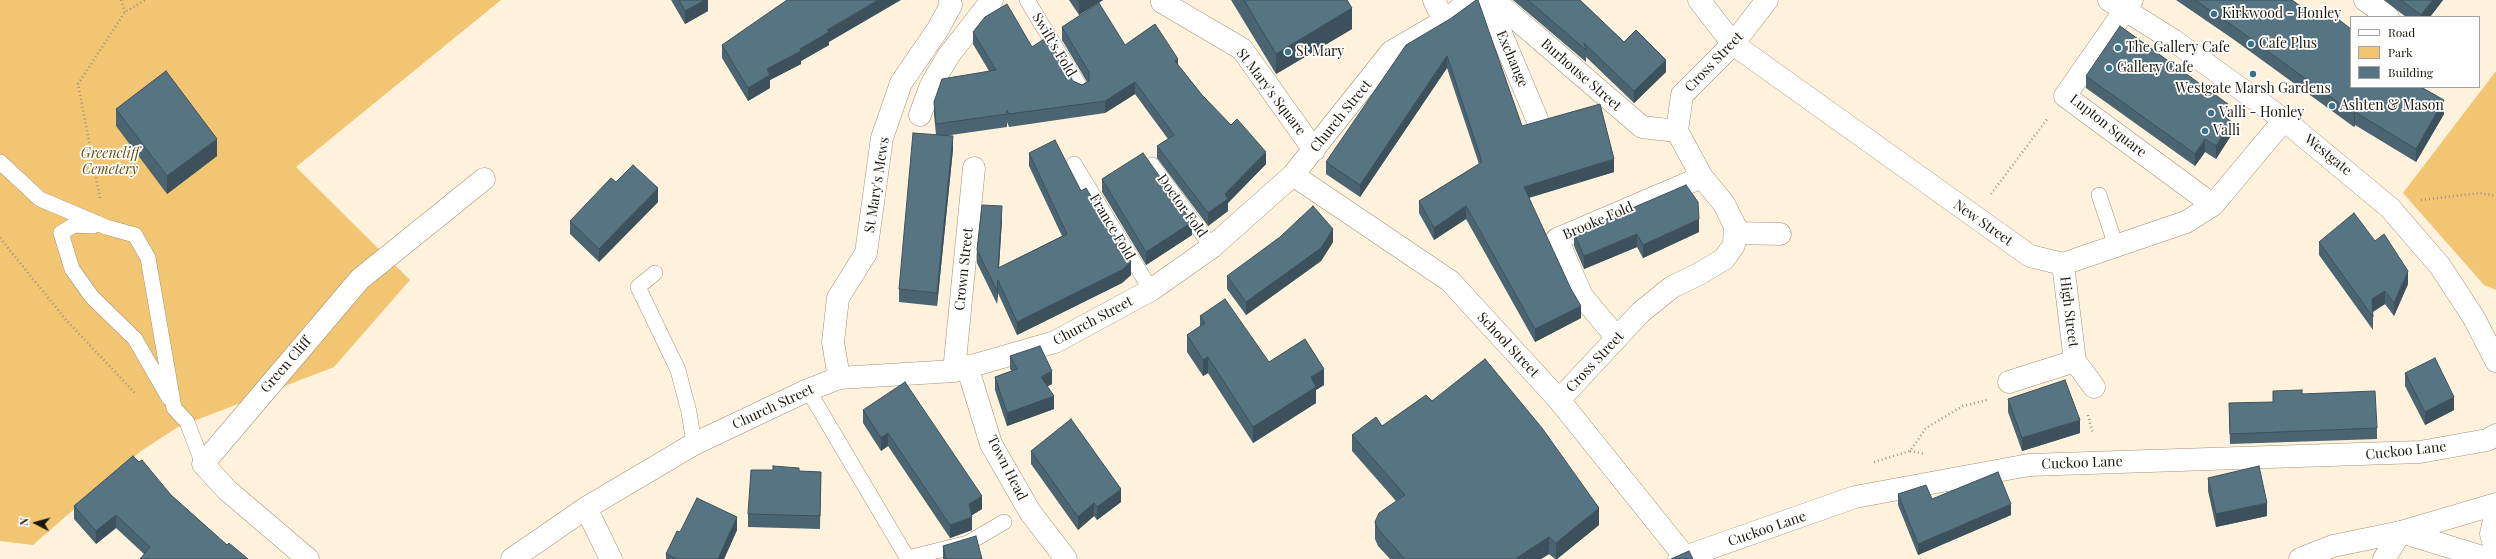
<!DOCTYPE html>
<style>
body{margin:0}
#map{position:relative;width:2496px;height:559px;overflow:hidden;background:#fff2dc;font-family:"Playfair Display",serif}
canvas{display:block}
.legend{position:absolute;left:2350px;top:16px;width:130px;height:72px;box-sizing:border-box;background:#fff;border:1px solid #a4a29e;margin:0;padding:5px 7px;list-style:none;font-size:12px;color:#1c170d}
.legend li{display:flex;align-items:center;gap:8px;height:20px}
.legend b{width:20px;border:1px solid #a4a29e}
.north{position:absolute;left:16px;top:503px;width:40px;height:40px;-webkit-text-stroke:3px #fff;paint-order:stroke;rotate:276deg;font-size:11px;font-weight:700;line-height:16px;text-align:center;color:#1c170d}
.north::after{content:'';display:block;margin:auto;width:14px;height:18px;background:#1c170d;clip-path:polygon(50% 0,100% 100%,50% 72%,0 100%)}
</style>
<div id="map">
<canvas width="2496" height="559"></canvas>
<ul class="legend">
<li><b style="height:5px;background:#fff"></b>Road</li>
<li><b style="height:11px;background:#f2c573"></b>Park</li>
<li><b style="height:11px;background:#577483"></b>Building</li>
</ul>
<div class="north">N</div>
</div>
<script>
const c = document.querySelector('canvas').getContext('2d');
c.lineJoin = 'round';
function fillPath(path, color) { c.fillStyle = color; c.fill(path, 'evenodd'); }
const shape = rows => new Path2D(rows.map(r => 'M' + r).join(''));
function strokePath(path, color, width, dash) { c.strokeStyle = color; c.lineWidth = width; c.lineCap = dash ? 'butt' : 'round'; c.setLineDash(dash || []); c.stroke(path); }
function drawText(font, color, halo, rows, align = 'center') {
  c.font = font + ' "Playfair Display",serif'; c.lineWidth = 3.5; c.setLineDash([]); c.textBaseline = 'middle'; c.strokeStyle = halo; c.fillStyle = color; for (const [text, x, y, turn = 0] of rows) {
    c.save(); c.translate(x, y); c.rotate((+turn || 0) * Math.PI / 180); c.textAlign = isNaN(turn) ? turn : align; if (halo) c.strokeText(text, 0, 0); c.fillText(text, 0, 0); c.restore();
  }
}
fillPath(shape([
 [0,0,501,0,296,167,410,280,334,367,178,427,141,451,33,545,0,541],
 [2496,71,2496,290,2484,285,2403,193]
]), '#f2c573');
const lane = shape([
 [1027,0,1081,89],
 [0,162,40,199,106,227,135,235,148,258,174,408,187,422,203,464],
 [1074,164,1151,290],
 [1152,165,1212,247],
 [2099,195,2116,246],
 [93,226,74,225,61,233,72,269,92,297,135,339,169,398],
 [655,273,638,287,678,370,689,412,694,444],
 [808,390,908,559],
 [908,558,968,543,1004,522]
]);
const street = shape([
 [1434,0,1444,21],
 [1487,0,1537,119],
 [1494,0,1642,127,1677,131],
 [1699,0,1733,44,2030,256,2063,264,2186,222,2213,205,2284,120],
 [2132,0,2065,96,2213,205],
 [2365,0,2388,17],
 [1162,2,1242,49,1314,150],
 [920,115,931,85,949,55,992,0],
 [1293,175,1450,281,1559,400,1685,557],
 [1736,233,1780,234],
 [2063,264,2075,361,2094,387],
 [1617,338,1582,296,1557,239,1702,177],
 [967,366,991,444,1030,512,1066,559],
 [954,371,974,168],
 [839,378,833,342,838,298,866,253,882,138,901,83,938,29,951,5,950,0],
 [2009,382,2075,361],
 [1559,400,1641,312,1672,287,1699,274,1724,259,1734,245,1735,226,1724,204,1702,177,1677,131,1682,95,1733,44,1767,0],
 [586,508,611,559],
 [308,559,227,490,203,464,360,279,484,179],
 [512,559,586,508,694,444,808,390,839,378,954,371,1055,342,1151,290,1212,247,1293,175,1391,52,1444,21,1471,0],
 [1679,559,1855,497,2029,465,2420,452,2487,440,2496,435],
 [2384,559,2401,532]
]);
const secondary = shape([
 [2109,0,2173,40,2284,120,2390,208,2440,266,2474,318,2496,361],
 [2496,511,2491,534,2496,552],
 [2401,532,2489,559],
 [2300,559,2333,546,2401,532,2496,504]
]);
strokePath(lane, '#a09177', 16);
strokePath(street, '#a09177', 23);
strokePath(secondary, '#a09177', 23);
strokePath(shape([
 [121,0,125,12],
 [1991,194,2048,118],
 [100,198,78,84,125,12,145,0],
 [2421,200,2480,193,2496,196],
 [0,238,67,321,135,393],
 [2088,415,2093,434],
 [1910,451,1925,454],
 [1874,462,1910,451,1926,428,1963,406,1987,400]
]), '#9f9584', 2.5, [1, 3]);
strokePath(lane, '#fff', 15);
strokePath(street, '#fff', 22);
strokePath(secondary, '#fff', 22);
fillPath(shape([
 [671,0,708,0,708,11,685,24],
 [1069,0,1103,0,1079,15],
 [1231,0,1347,0,1352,29,1276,74],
 [1513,0,1580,0,1624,42,1666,72,1634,103,1586,57,1586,62],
 [2176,0,2292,0,2351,87,2444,114,2416,162,2355,125,2354,127,2233,39],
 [2384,0,2443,0,2430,17,2406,17],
 [1450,19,1522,126,1614,172,1529,198,1581,318,1535,342,1466,219,1434,240,1419,213,1419,201,1479,164,1447,68,1360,197,1326,174,1326,162],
 [1062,27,1125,45,1178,65,1202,95,1266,164,1228,203,1228,211,1208,226,1157,158,1157,146,1168,139,1135,94,1105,113,1009,127,1007,122,1007,127,944,136,953,149,937,306,899,302,899,289,936,135,934,114,934,102,989,71,973,44,973,32,1032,47,1073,81,1082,85,1087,82,1062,40],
 [829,42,829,45,801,61,801,64,770,80,770,88,748,101,722,58,722,45],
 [2086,76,2228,117,2227,119,2232,134,2216,159,2205,152,2195,166,2086,88],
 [116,109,217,156,167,194,116,126],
 [1029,153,1081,191,1131,275,1122,283,1017,335,998,293,997,304,977,263,977,250,1002,219,999,268,1062,236,1029,166],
 [1102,179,1192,235,1146,265,1102,192],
 [658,202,599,262,570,234,570,221],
 [1699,232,1643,258,1637,247,1584,269,1574,246,1574,233],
 [1333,242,1321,261,1246,315,1227,289,1227,276],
 [2319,242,2408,284,2394,316,2385,304,2373,312,2373,330,2319,255],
 [1200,316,1269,362,1324,385,1316,390,1316,403,1253,443,1208,373,1203,376,1187,352,1187,335,1200,326],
 [1010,356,1052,384,1047,386,1054,409,1007,426,995,390,995,377,1012,371,1010,369],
 [2405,373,2454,410,2425,425,2405,386],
 [2273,391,2302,394,2377,428,2377,439,2230,444,2229,414,2273,402],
 [2008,399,2080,433,2022,451,2008,412],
 [1432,401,1599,525,1557,559,1555,559,1549,554,1541,559,1390,559,1378,546,1375,539,1375,522,1396,501,1352,451,1352,435,1382,426],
 [863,410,982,509,972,515,972,530,950,538,888,446,881,451,863,423],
 [1031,451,1121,502,1097,520,1094,516,1078,530,1031,464],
 [139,462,171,495,227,545,144,554,116,528,96,544,74,519,74,506],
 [799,471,821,472,820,529,748,527,748,514],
 [2208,478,2267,516,2216,527,2208,491],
 [1898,494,1932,499,2011,515,1918,555,1898,505],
 [737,530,724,559,666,559,666,554,680,532],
 [943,546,982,559,943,559]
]), '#4b6471');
fillPath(shape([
 [705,0,708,0,708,11,685,24,685,11],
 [878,0,901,0,829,42,829,45,801,61,801,64,770,80,770,88,748,101,748,88,767,69,827,30],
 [1082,0,1103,0,1079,15,1079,2],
 [2433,0,2443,0,2430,17,2421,17,2421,15],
 [1352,8,1352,29,1276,74,1276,54],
 [1447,56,1447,68,1360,197,1360,185],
 [1178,59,1178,71,1175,61],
 [1666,60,1666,72,1634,103,1634,91],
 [1135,82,1135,94,1105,113,1105,101],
 [2444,100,2444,114,2416,162,2416,149],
 [2228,104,2228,117,2222,127,2222,115],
 [2355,112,2355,125,2354,127,2354,114],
 [2232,122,2232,134,2216,159,2216,146],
 [953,136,953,149,937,306,937,293],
 [217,139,217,156,167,194,167,176],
 [2205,139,2205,152,2195,166,2195,154],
 [1266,152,1266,164,1228,203,1228,211,1208,226,1208,213,1225,194],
 [1614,159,1614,172,1524,199,1524,187],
 [658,188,658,202,599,262,599,249],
 [1002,206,1002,219,998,281,998,268],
 [1466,206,1466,219,1434,240,1434,228],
 [1699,219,1699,232,1643,258,1643,245],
 [1192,222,1192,235,1146,265,1146,252],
 [1333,229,1333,242,1321,261,1246,315,1246,302],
 [1637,234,1637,247,1584,269,1584,256],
 [1131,262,1131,275,1122,283,1017,335,1017,322],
 [2408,271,2408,284,2394,316,2394,303],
 [998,280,998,293,997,304,997,291],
 [2385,291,2385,304,2372,312,2372,299],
 [1581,306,1581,318,1535,342,1535,329],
 [1208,357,1208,373,1203,376,1203,360],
 [1324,369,1324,385,1316,390,1316,403,1253,443,1253,427,1311,377],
 [1052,371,1052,384,1041,390,1041,377],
 [1054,396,1054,409,1007,426,1007,413],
 [2454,397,2454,410,2425,425,2425,412],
 [2080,420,2080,433,2022,451,2022,438],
 [888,433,888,446,881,451,881,438],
 [1121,489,1121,502,1097,520,1097,507],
 [982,496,982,509,969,517,969,504],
 [1094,503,1094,516,1078,530,1078,517],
 [2267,503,2267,516,2216,527,2216,514],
 [2011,504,2011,515,1918,555,1918,544],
 [1599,508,1599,525,1557,559,1556,559,1556,543],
 [116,515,116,528,96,544,96,531],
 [737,517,737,530,724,559,718,559],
 [972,517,972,530,950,538,950,525],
 [1549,537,1549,554,1541,559,1515,559]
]), '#3d515c');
const building = shape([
 [679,0,705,0,685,11,679,0],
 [787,0,878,0,827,30,829,32,800,49,801,51,767,69,770,75,748,88,722,45,787,0],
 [1078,0,1082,0,1079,2,1078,0],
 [1244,0,1347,0,1352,8,1276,54,1244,0],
 [1476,0,1478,0,1522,126,1600,104,1614,159,1524,187,1571,289,1581,306,1535,329,1466,206,1434,228,1419,201,1482,162,1447,56,1360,185,1326,162,1406,45,1450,19,1476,0],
 [1528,0,1580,0,1624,42,1636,30,1666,60,1634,91,1584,43,1586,50,1528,0],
 [2195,0,2292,0,2317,18,2325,9,2351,29,2351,87,2421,87,2444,100,2416,149,2355,112,2354,114,2233,26,2195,0],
 [2401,0,2433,0,2421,15,2401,0],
 [1099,3,1125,45,1155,24,1178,59,1175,61,1202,95,1231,125,1237,119,1266,152,1225,194,1228,199,1208,213,1157,146,1174,135,1135,82,1105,101,1009,114,1007,110,1007,114,936,124,934,102,942,79,996,70,973,32,985,17,1007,4,1032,47,1047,37,1073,81,1082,85,1089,81,1089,72,1062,27,1099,3],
 [2120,26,2228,104,2222,115,2232,122,2216,146,2205,139,2195,154,2086,76,2120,26],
 [166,71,217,139,167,176,116,109,166,71],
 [913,133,953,136,937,293,899,289,913,133],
 [1055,140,1081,191,1086,188,1131,262,1122,270,1017,322,998,280,997,291,977,250,982,205,1002,206,998,268,1067,234,1029,153,1055,140],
 [1143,153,1192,222,1146,252,1102,179,1143,153],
 [633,165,658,188,599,249,570,221,611,178,616,182,633,165],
 [1686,185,1698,202,1699,219,1643,245,1637,234,1584,256,1574,233,1686,185],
 [1313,206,1333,229,1321,248,1246,302,1227,276,1280,237,1313,206],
 [2354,213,2375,241,2384,234,2408,271,2394,303,2385,291,2372,299,2373,317,2319,242,2354,213],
 [1225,299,1269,362,1305,339,1324,369,1311,377,1316,387,1253,427,1208,357,1203,360,1187,335,1205,323,1200,316,1225,299],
 [1040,346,1052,371,1041,377,1054,396,1007,413,995,377,1017,369,1010,356,1040,346],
 [2435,358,2454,397,2425,412,2405,373,2435,358],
 [1485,359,1542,428,1599,508,1556,543,1549,537,1515,559,1405,559,1378,529,1375,522,1379,513,1405,495,1352,435,1376,417,1382,426,1426,395,1432,401,1485,359],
 [2065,380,2080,420,2022,438,2008,399,2065,380],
 [905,382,982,496,969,504,972,517,950,525,888,433,881,438,863,410,905,382],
 [2302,390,2302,394,2375,391,2377,428,2230,434,2229,403,2273,402,2273,391,2302,390],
 [1071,419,1121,489,1097,507,1094,503,1078,517,1031,451,1071,419],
 [133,456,139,462,142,460,171,495,227,545,229,543,248,559,140,559,150,547,116,515,96,531,74,506,133,456],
 [773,466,799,468,799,471,821,472,820,516,748,514,751,470,773,470,773,466],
 [2259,466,2267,503,2216,514,2208,478,2259,466],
 [1998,472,2011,504,1918,544,1898,494,1926,485,1932,499,1998,472],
 [697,498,737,517,718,559,677,559,666,554,677,531,680,532,697,498],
 [976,536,982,559,946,559,943,546,976,536],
 [1689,551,1693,559,1671,559,1689,551]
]);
fillPath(building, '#577483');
strokePath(building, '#3d515c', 1);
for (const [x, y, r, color] of [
 [2214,14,4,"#3b738d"],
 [2251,44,4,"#3b738d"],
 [2118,48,4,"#3b738d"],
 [1288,52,4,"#3b738d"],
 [2109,68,4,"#3b738d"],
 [2253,74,4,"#3b738d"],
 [2332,106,4,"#3b738d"],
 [2211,113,4,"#3b738d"],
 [2205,131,4,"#3b738d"]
]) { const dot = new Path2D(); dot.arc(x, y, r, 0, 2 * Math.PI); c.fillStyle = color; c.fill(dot); strokePath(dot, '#fff', 1.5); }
drawText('14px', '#1c170d', '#fff', [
 ["Kirkwood - Honley",2222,14],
 ["Cafe Plus",2259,44],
 ["The Gallery Cafe",2126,48],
 ["St Mary",1296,52],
 ["Gallery Cafe",2117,68],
 ["Westgate Marsh Gardens",2253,89,"center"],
 ["Ashten & Mason",2340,106],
 ["Valli - Honley",2219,113],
 ["Valli",2213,131]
], 'left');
drawText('14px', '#1c170d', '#fff', [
 ["Swift's Fold",1054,45,59],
 ["Exchange",1512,59,67],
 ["Cross Street",1714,62,-46],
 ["Burhouse Street",1581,75,41],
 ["St Mary's Square",1271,92,53],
 ["Church Street",1341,116,-51],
 ["Lupton Square",2108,126,38],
 ["Westgate",2328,155,39],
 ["St Mary's Mews",877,185,-81],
 ["Doctor Fold",1182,206,54],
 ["Brooke Fold",1598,221,-23],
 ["New Street",1983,223,35],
 ["France Fold",1112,227,59],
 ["Crown Street",964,269,-84],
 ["High Street",2069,312,83],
 ["Church Street",1093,321,-28],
 ["School Street",1508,345,47],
 ["Cross Street",1595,362,-47],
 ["Green Cliff",286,365,-49],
 ["Church Street",773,407,-25],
 ["Cuckoo Lane",2406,451,-6],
 ["Cuckoo Lane",2082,463,-2],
 ["Town Head",1007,468,63],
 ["Cuckoo Lane",1767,529,-19]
]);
drawText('italic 14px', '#6a4c0a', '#fff', [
 ["Greencliff",110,154],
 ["Cemetery",110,170]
]);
</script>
